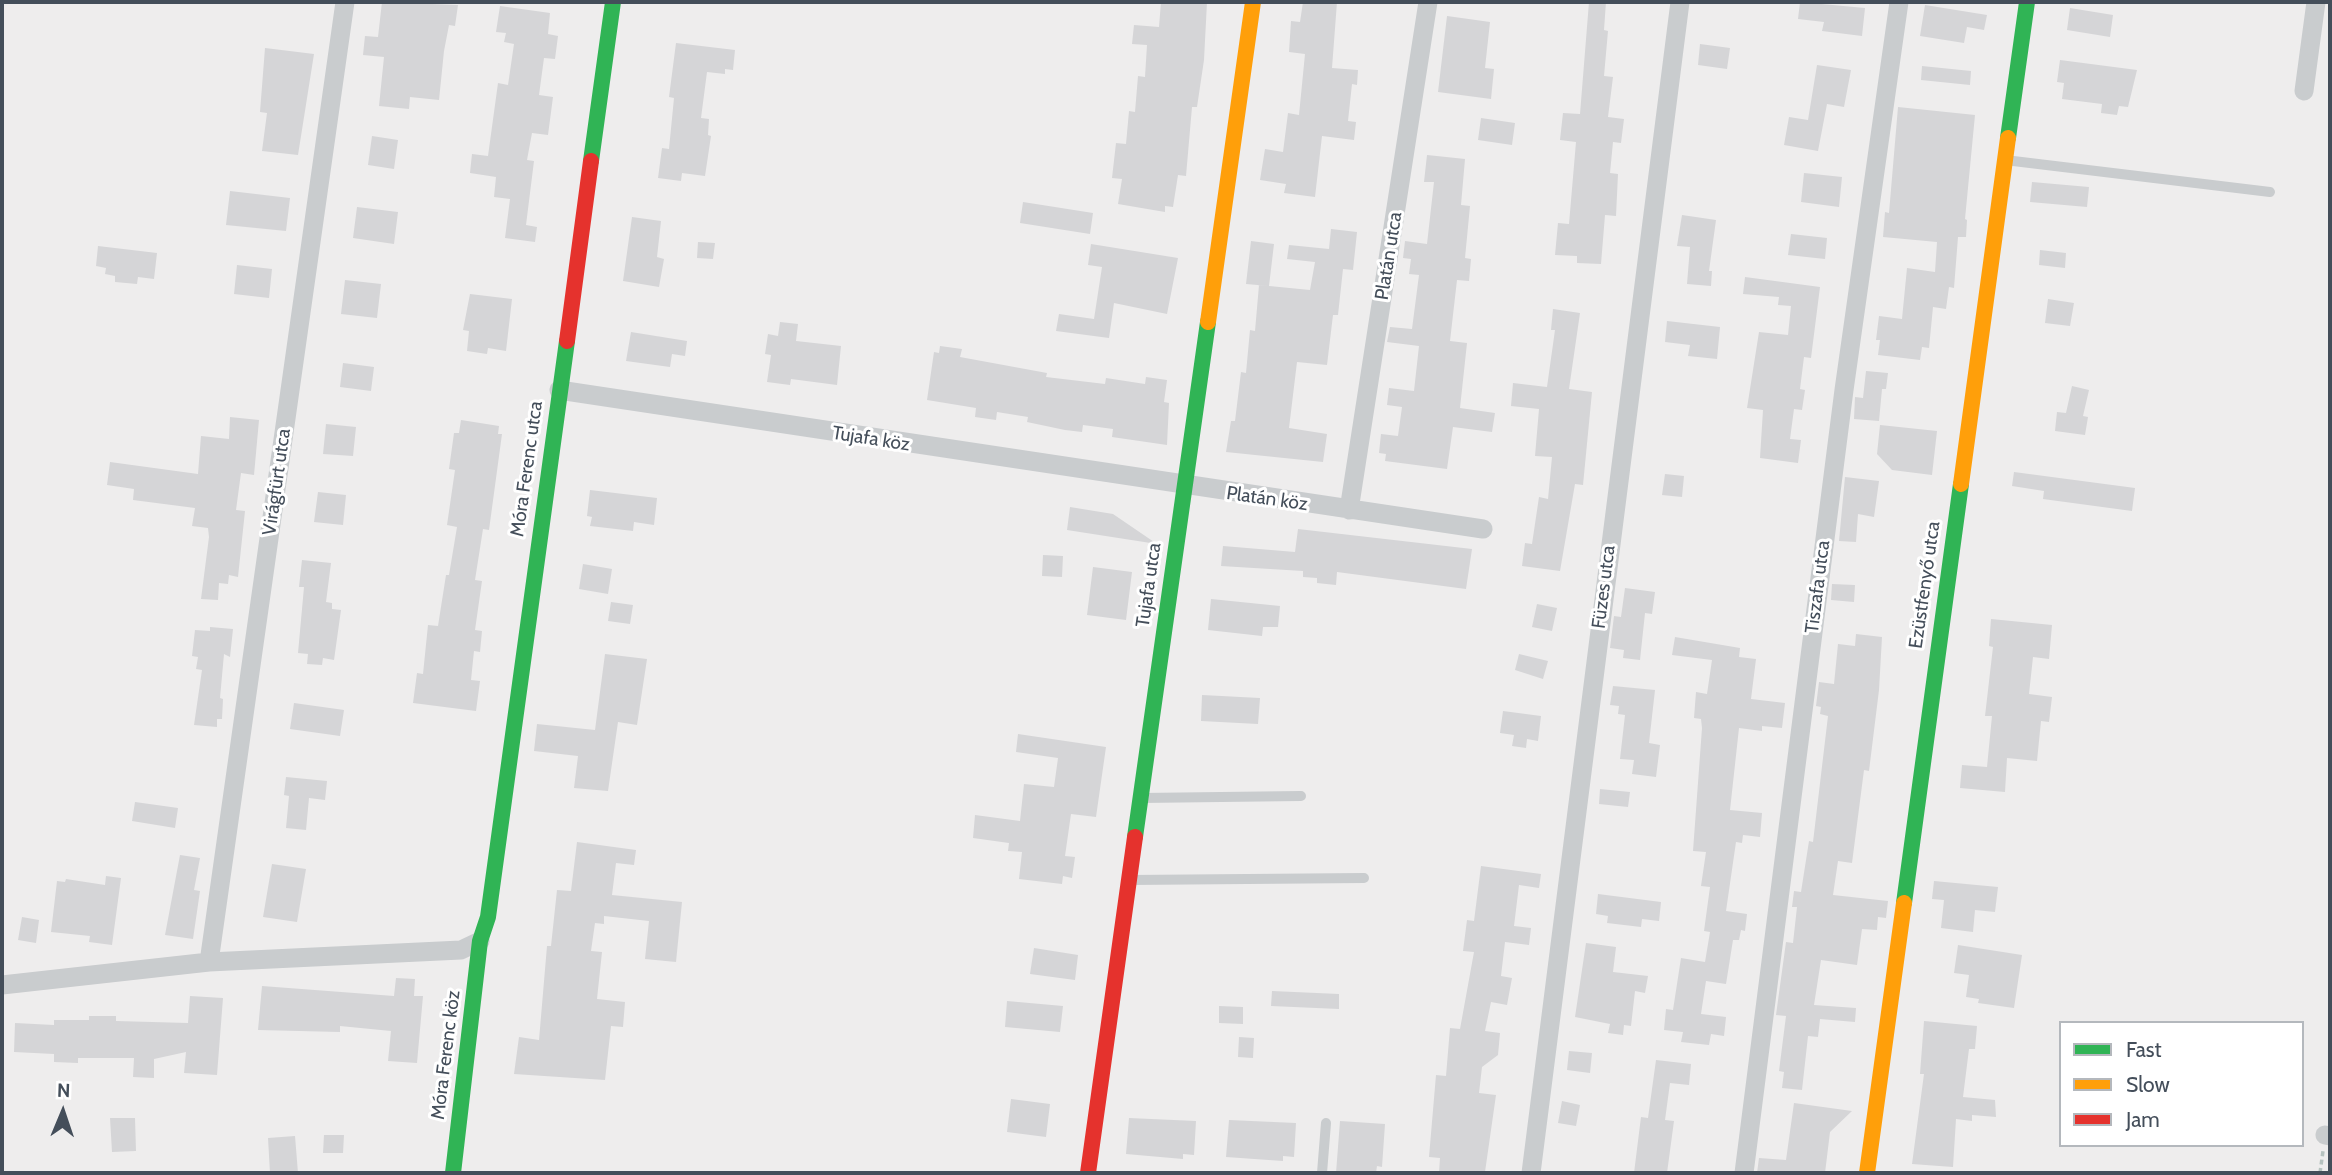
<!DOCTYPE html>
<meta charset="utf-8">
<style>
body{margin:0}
#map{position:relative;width:2332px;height:1175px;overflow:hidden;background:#eeeded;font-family:Cabin,sans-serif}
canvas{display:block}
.frame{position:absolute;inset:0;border:4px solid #444e5a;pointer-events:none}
.legend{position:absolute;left:2059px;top:1021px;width:245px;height:126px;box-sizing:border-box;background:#fff;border:2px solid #b4b8bd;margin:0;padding:9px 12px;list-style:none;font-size:21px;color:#444e5a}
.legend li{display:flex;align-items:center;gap:14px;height:35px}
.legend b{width:35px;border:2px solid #b4b8bd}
.north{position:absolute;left:28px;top:1077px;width:70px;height:70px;-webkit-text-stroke:5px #fff;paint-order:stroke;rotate:2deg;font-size:19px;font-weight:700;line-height:28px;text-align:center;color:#444e5a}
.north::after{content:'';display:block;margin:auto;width:24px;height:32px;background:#444e5a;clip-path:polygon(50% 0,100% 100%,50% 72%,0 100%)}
</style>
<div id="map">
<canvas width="2332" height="1175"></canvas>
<div class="frame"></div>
<ul class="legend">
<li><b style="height:9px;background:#30b455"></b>Fast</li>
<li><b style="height:9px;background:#ff9f0a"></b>Slow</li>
<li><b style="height:9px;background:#e5322d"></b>Jam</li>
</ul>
<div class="north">N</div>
</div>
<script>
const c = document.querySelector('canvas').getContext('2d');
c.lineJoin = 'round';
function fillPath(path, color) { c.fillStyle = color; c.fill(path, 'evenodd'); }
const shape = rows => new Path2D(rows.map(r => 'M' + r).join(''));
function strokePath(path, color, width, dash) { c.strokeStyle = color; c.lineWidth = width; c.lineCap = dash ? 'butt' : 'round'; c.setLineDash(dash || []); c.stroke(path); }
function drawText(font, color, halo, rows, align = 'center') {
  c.font = font + ' Cabin,sans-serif'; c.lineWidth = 6; c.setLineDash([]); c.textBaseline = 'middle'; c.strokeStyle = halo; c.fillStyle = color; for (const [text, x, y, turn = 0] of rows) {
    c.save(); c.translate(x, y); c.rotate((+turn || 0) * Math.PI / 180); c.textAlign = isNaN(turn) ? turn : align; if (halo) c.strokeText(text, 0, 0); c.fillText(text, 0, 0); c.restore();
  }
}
fillPath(shape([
 [382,2,458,5,455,26,449,25,444,51,439,100,410,97,409,109,379,106,384,57,363,55,365,36,378,37],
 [1161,2,1207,2,1204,60,1197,107,1192,107,1186,176,1178,175,1173,207,1165,206,1165,212,1118,204,1122,179,1112,178,1116,143,1126,144,1129,111,1135,112,1138,76,1145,77,1147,45,1132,44,1134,25,1159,27],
 [1303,2,1337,2,1332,68,1358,70,1357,85,1352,84,1348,121,1356,122,1354,140,1322,136,1315,197,1284,193,1286,184,1260,180,1265,149,1283,152,1288,113,1299,115,1305,54,1289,52,1291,21,1300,22],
 [1589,2,1606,2,1604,30,1608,31,1604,76,1613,77,1608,117,1624,119,1621,143,1613,142,1610,173,1618,174,1616,216,1605,215,1601,264,1577,263,1577,256,1555,255,1558,223,1569,224,1576,142,1560,140,1563,113,1580,114],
 [1800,2,1865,8,1862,36,1822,31,1824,22,1798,19],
 [1925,5,1987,15,1984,30,1967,27,1964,43,1920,36],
 [500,6,550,13,548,34,558,36,555,59,544,58,539,95,553,97,548,135,532,133,527,160,534,161,526,225,537,227,535,242,505,238,510,199,494,197,496,177,470,173,472,154,488,156,498,83,508,85,514,44,504,42,506,33,496,32],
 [2070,8,2113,15,2110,37,2067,30],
 [1447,16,1490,22,1485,68,1494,69,1491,99,1438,92],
 [676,43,735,50,733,70,725,69,725,74,707,72,701,118,709,119,708,135,711,136,705,176,682,173,681,181,658,178,662,148,669,149,674,98,669,97],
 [1700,44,1730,48,1727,69,1698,65],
 [265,48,314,54,298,155,262,151,267,113,260,112],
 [2060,60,2137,70,2128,107,2119,106,2117,115,2101,113,2102,104,2062,99,2064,83,2057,82],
 [1817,65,1851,70,1844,107,1827,104,1818,151,1784,145,1789,117,1808,120],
 [1922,66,1971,71,1970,85,1921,80],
 [1898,107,1975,115,1965,219,1967,220,1966,237,1958,237,1954,288,1949,287,1946,309,1933,307,1929,348,1922,347,1920,360,1878,355,1880,340,1876,340,1879,316,1902,319,1907,268,1935,272,1937,242,1883,237,1885,212,1889,213],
 [1481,118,1515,123,1512,145,1478,140],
 [372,136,398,140,394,169,368,165],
 [1427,155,1465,159,1461,205,1470,206,1465,258,1471,259,1469,281,1457,280,1450,341,1467,343,1460,408,1495,413,1492,432,1453,427,1447,469,1385,461,1386,454,1379,453,1381,434,1398,436,1402,407,1387,405,1389,388,1414,391,1419,346,1387,342,1390,327,1412,329,1419,275,1409,274,1411,259,1403,258,1405,241,1427,244,1434,182,1424,182],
 [1804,173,1842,177,1839,207,1801,202],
 [2032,182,2089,187,2087,207,2030,202],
 [230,191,290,198,286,231,226,225],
 [1023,202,1093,213,1090,234,1020,223],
 [357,207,398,212,394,244,353,238],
 [1682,215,1716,220,1709,271,1712,271,1711,286,1687,284,1690,247,1677,246],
 [632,217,661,221,657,257,664,259,659,287,623,281],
 [1331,229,1357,232,1353,270,1343,269,1338,315,1333,315,1327,365,1297,362,1289,428,1327,434,1323,462,1226,452,1231,421,1235,421,1241,372,1246,373,1250,330,1255,331,1259,285,1310,290,1315,262,1287,259,1289,245,1329,249],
 [1791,234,1827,238,1825,259,1788,255],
 [1251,241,1274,244,1269,286,1246,284],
 [698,242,715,243,713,259,697,258],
 [1091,244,1178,258,1167,314,1114,303,1109,338,1056,331,1059,314,1094,319,1102,267,1088,265],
 [98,246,157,253,154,279,138,277,137,284,115,282,115,276,105,274,106,268,96,266],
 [2040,250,2066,253,2065,268,2039,265],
 [237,265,272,269,269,298,234,294],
 [1745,277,1820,287,1811,358,1804,357,1800,389,1805,390,1802,410,1794,409,1790,439,1801,440,1798,463,1760,458,1763,410,1747,408,1759,332,1788,335,1791,306,1778,305,1779,297,1743,294],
 [345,280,381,284,377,318,341,314],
 [470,294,512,299,506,351,488,348,487,354,467,351,469,331,463,330],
 [2048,299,2074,303,2070,326,2045,323],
 [1553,309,1580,313,1569,389,1592,392,1583,485,1575,484,1560,571,1522,566,1525,543,1532,544,1539,497,1548,499,1552,457,1535,456,1539,409,1511,406,1513,383,1547,387,1555,330,1551,330],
 [1667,321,1720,327,1717,359,1688,356,1690,345,1665,342],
 [780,322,798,324,796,341,841,346,837,385,791,379,790,385,767,382,771,355,765,354,768,334,778,336],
 [631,332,687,341,685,356,672,354,670,367,626,361],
 [940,346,962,349,960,357,1047,373,1046,377,1105,384,1106,378,1145,384,1146,377,1167,380,1164,402,1169,403,1167,445,1112,437,1113,429,1083,425,1082,432,1065,430,1027,422,1028,417,997,412,996,420,975,417,976,408,927,400,934,352,939,353],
 [343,363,374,367,371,391,340,387],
 [1866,371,1888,373,1886,389,1882,389,1879,421,1854,419,1855,397,1863,398],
 [2072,386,2089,390,2083,416,2088,417,2085,435,2055,431,2057,412,2066,413],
 [230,417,259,420,254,475,241,473,236,510,245,511,238,577,229,575,228,584,219,583,218,600,201,599,209,537,208,528,192,526,195,508,133,500,134,489,107,485,110,462,198,474,201,436,229,439],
 [461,420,499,426,498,434,502,434,489,530,483,529,475,580,482,581,475,630,482,631,480,652,474,651,471,680,480,681,476,711,413,703,417,673,423,674,428,625,438,626,446,575,449,575,457,527,447,525,455,470,449,469,454,433,459,433],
 [326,424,356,427,353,456,323,454],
 [1880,425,1937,431,1932,475,1892,470,1877,454],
 [2014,472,2135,488,2132,511,2043,499,2044,491,2012,486],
 [1665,474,1684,476,1682,497,1662,495],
 [1845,477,1879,481,1874,517,1858,514,1856,542,1839,541],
 [590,490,657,498,654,525,634,522,633,531,590,526,592,517,587,516],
 [318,492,346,495,343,525,314,522],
 [1070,507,1113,514,1157,544,1067,530],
 [1298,529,1472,549,1466,589,1337,572,1336,585,1317,583,1317,578,1303,577,1303,571,1221,566,1223,546,1295,552],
 [1043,555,1063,556,1062,577,1042,576],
 [302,560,331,563,326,602,332,603,332,609,341,610,334,660,323,658,322,665,307,664,308,654,298,653,304,587,299,587],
 [583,564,612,569,608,594,579,589],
 [1093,567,1132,572,1126,620,1087,615],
 [1832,584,1855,585,1854,602,1831,600],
 [1625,588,1655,592,1652,614,1645,613,1640,660,1623,658,1624,650,1610,648,1614,616,1621,617],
 [1211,599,1280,606,1278,627,1263,627,1262,636,1208,630],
 [611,602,633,605,630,624,608,621],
 [1537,604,1557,608,1552,631,1532,627],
 [1991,619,2052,625,2049,659,2033,657,2029,694,2052,697,2049,722,2041,721,2037,761,2007,758,2005,792,1960,788,1962,765,1987,767,1992,716,1985,716,1993,647,1989,646],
 [210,627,233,629,230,657,224,654,220,698,223,699,222,719,217,719,217,727,194,725,202,670,196,669,198,657,192,656,195,630,210,631],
 [1856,634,1882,637,1879,690,1869,771,1864,770,1852,863,1838,861,1833,895,1888,901,1886,918,1878,917,1877,930,1862,929,1857,965,1821,960,1814,1005,1856,1008,1855,1022,1820,1019,1818,1037,1808,1036,1802,1090,1782,1088,1784,1072,1779,1071,1786,1016,1776,1015,1786,942,1793,943,1797,907,1792,907,1794,891,1801,892,1809,841,1813,842,1828,716,1820,714,1821,707,1816,706,1819,682,1834,684,1838,644,1855,646],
 [1675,637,1740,648,1739,657,1756,659,1751,699,1785,703,1782,728,1762,726,1762,731,1739,728,1730,810,1762,813,1760,837,1743,835,1742,843,1736,842,1726,911,1747,914,1745,931,1741,930,1739,940,1733,940,1726,984,1706,981,1701,1014,1726,1017,1724,1036,1711,1034,1709,1045,1681,1042,1683,1032,1664,1030,1666,1009,1673,1010,1681,958,1705,962,1710,932,1704,931,1710,887,1701,886,1706,852,1693,851,1702,728,1701,719,1694,718,1696,692,1707,694,1712,660,1672,655],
 [605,654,647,659,637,725,618,722,608,791,574,788,578,756,534,751,537,724,595,730],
 [1519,654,1548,661,1543,679,1515,670],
 [1613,686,1655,690,1649,743,1660,745,1656,777,1632,774,1634,760,1620,759,1625,715,1618,714,1619,706,1610,705],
 [1202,695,1260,698,1258,724,1201,721],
 [294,703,344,710,340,736,290,729],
 [1503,711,1541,716,1538,741,1527,739,1526,748,1512,746,1514,735,1500,733],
 [1018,734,1106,747,1096,817,1071,814,1065,856,1075,857,1072,878,1063,876,1062,884,1019,879,1022,852,1008,851,1009,843,973,838,975,815,1020,821,1024,784,1054,787,1058,758,1016,752],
 [286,777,327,781,325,800,309,798,306,830,286,828,289,796,284,795],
 [1600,789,1630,792,1628,807,1599,804],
 [135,802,178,808,175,828,132,821],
 [577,842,636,850,634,865,616,863,612,895,682,902,676,962,645,959,649,921,604,916,604,924,595,923,591,951,602,952,597,999,625,1002,623,1027,611,1026,605,1080,514,1074,519,1037,539,1040,547,946,551,946,557,890,571,891],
 [180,855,200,858,194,890,200,891,193,939,165,935],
 [272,864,306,869,297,922,263,917],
 [1481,866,1541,874,1539,888,1519,885,1514,926,1531,928,1529,945,1505,942,1501,976,1512,978,1507,1005,1491,1002,1485,1031,1500,1033,1498,1055,1482,1067,1479,1093,1496,1095,1485,1172,1439,1173,1440,1158,1429,1157,1436,1075,1446,1076,1450,1028,1460,1029,1474,952,1463,951,1467,920,1474,921],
 [106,876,121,878,112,945,89,942,90,936,51,932,57,881,65,882,66,879,105,885],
 [1934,881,1998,887,1995,912,1975,910,1973,932,1941,928,1944,900,1932,899],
 [1598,894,1661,902,1659,921,1642,919,1641,927,1607,923,1608,916,1596,914],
 [22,917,39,920,36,943,18,940],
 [1586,943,1616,947,1613,972,1648,976,1645,993,1635,991,1631,1026,1624,1025,1623,1035,1608,1033,1610,1024,1575,1017],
 [1958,945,2022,955,2014,1008,1978,1003,1979,999,1966,997,1969,975,1954,973],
 [1034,948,1078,955,1075,980,1030,974],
 [396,978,415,979,414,996,423,996,417,1063,388,1061,391,1031,340,1026,340,1032,258,1030,262,986,394,996],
 [1272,991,1339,994,1339,1009,1271,1006],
 [190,996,223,998,217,1075,184,1073,186,1052,154,1059,154,1078,133,1077,134,1058,78,1058,78,1063,54,1062,54,1054,14,1052,15,1023,54,1025,54,1020,89,1020,89,1016,116,1016,116,1021,188,1023],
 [1007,1001,1063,1006,1060,1032,1005,1027],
 [1219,1006,1243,1007,1243,1024,1219,1023],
 [1924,1021,1977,1026,1975,1049,1969,1049,1963,1097,1995,1100,1996,1117,1972,1115,1972,1121,1956,1119,1953,1167,1912,1164,1924,1074,1920,1074],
 [1239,1037,1254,1038,1253,1058,1238,1057],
 [1569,1051,1592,1053,1590,1073,1567,1070],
 [1656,1060,1691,1064,1689,1085,1670,1083,1665,1120,1674,1121,1667,1173,1634,1173,1641,1117,1648,1118],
 [1011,1099,1050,1104,1046,1137,1007,1132],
 [1562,1101,1580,1105,1576,1126,1558,1123],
 [1794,1103,1852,1111,1830,1132,1825,1173,1757,1173,1759,1158,1786,1160],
 [110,1118,135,1118,136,1151,112,1152],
 [1129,1118,1196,1121,1194,1155,1183,1154,1183,1159,1126,1154],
 [1229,1120,1296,1123,1294,1157,1283,1156,1283,1161,1226,1157],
 [1340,1121,1385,1124,1382,1167,1377,1166,1376,1173,1336,1173],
 [324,1135,344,1135,343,1153,323,1153],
 [295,1136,298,1173,270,1173,268,1138]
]), '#d5d5d7');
strokePath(shape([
 [2320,1173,2323,1151]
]), '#b6c2bf', 3.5, [5, 3.5]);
strokePath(shape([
 [2005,160,2270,192],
 [1141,798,1301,796],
 [1130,880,1364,878],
 [1322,1173,1326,1123]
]), '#c9ccce', 10);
strokePath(shape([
 [2304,91,2316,2],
 [559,390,1483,529],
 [1349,510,1428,2],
 [209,962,345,2],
 [2,985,209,962,461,950,480,941],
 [2325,1135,2330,1136],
 [1531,1173,1680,2],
 [1744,1173,1844,390,1899,2]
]), '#c9ccce', 19);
strokePath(shape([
 [2008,138,2027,2],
 [591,161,613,2],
 [1135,837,1208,322],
 [1904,903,1961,484],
 [453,1173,480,941,488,917,567,341]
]), '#30b455', 16);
strokePath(shape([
 [1208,322,1253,2],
 [1961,484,2008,138],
 [1867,1173,1904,903]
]), '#ff9f0a', 16);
strokePath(shape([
 [567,341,591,161],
 [1088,1173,1135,837]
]), '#e5322d', 16);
drawText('19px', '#444e5a', '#fff', [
 ["Platán utca",1389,256,-81],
 ["Tujafa köz",871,439,9],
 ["Móra Ferenc utca",527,469,-82],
 ["Virágfürt utca",277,482,-82],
 ["Platán köz",1267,499,8],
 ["Tujafa utca",1149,585,-82],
 ["Ezüstfenyő utca",1925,585,-82],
 ["Füzes utca",1604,587,-83],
 ["Tiszafa utca",1818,587,-83],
 ["Móra Ferenc köz",446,1055,-83]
]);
</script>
